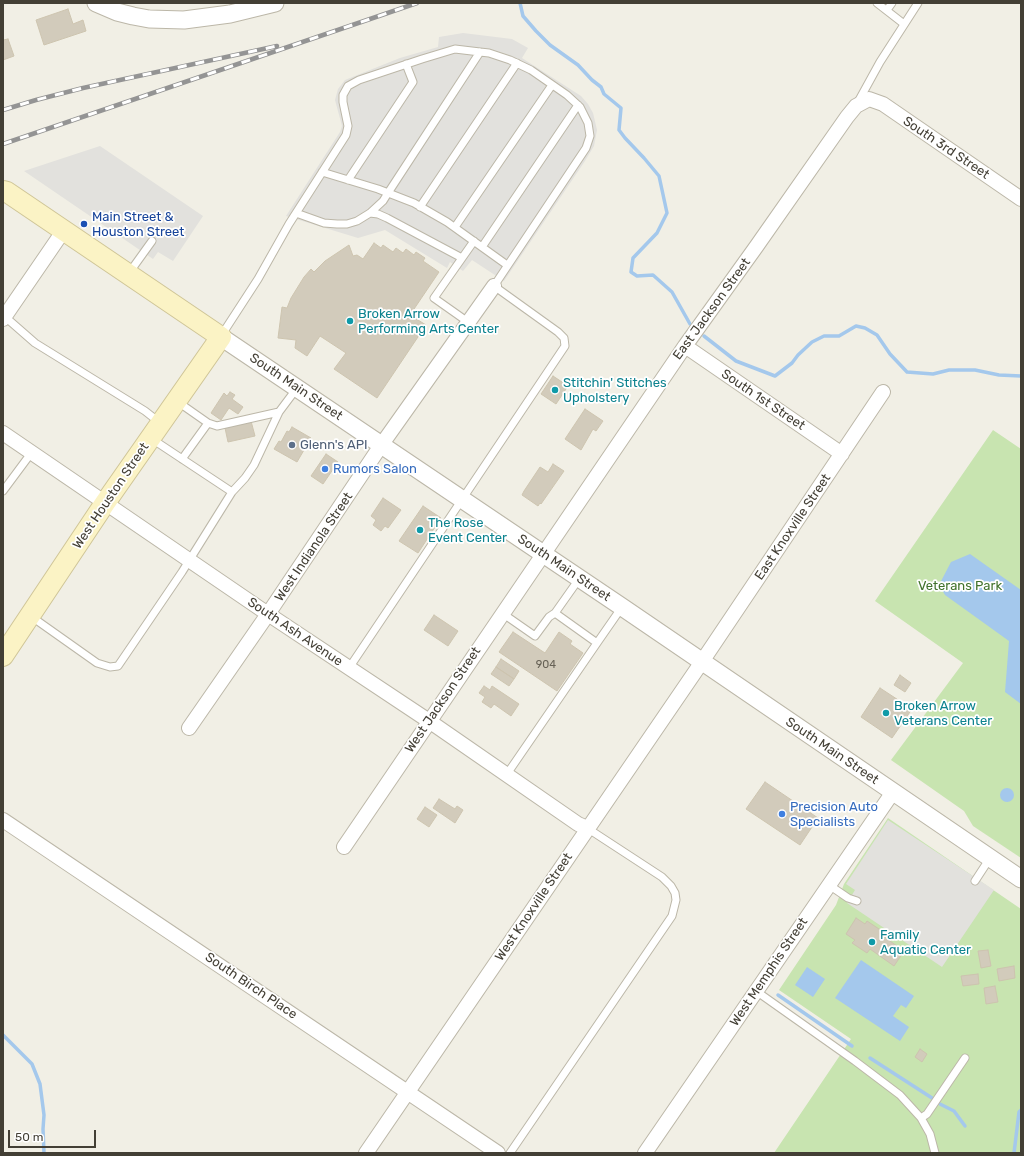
<!DOCTYPE html>
<style>
body{margin:0}
#map{position:relative;width:1024px;height:1156px;overflow:hidden;background:#f1efe5;font-family:Rubik,sans-serif}
canvas{display:block}
.frame{position:absolute;inset:0;border:4px solid #433f35;pointer-events:none}
.scale{position:absolute;left:8px;top:1130px;width:88px;height:18px;box-sizing:border-box;border:2px solid #433f35;border-top:0;padding-left:5px;font-size:12px;line-height:14px;white-space:nowrap;color:#433f35;-webkit-text-stroke:3px #fff;paint-order:stroke}
</style>
<div id="map">
<canvas width="1024" height="1156"></canvas>
<div class="frame"></div>
<div class="scale">50 m</div>
</div>
<script>
const c = document.querySelector('canvas').getContext('2d');
c.lineJoin = 'round';
function fillPath(path, color) { c.fillStyle = color; c.fill(path, 'evenodd'); }
const shape = rows => new Path2D(rows.map(r => 'M' + r).join(''));
function strokePath(path, color, width, dash) { c.strokeStyle = color; c.lineWidth = width; c.lineCap = dash ? 'butt' : 'round'; c.setLineDash(dash || []); c.stroke(path); }
function drawText(font, color, halo, rows, align = 'center') {
  c.font = font + ' Rubik,sans-serif'; c.lineWidth = 3.5; c.setLineDash([]); c.textBaseline = 'middle'; c.strokeStyle = halo; c.fillStyle = color; for (const [text, x, y, turn = 0] of rows) {
    c.save(); c.translate(x, y); c.rotate((+turn || 0) * Math.PI / 180); c.textAlign = isNaN(turn) ? turn : align; if (halo) c.strokeText(text, 0, 0); c.fillText(text, 0, 0); c.restore();
  }
}
fillPath(shape([
 [993,430,1021,449,1021,858,973,826,964,811,891,760,963,663,875,601],
 [888,818,1021,909,1021,1153,774,1153,851,1039,779,990,836,905,844,884]
]), '#c8e4b0');
fillPath(shape([
 [463,33,512,39,528,48,522,58,581,96,588,104,593,113,597,130,594,146,585,161,504,281,472,260,463,271,450,262,447,268,385,230,358,238,286,216,340,132,342,126,335,100,338,89,345,80,400,58,438,47,439,37],
 [100,146,203,216,173,261,158,252,153,259,24,171],
 [888,820,994,890,942,967,847,903,855,890,846,884]
]), '#e2e1dd');
fillPath(shape([
 [970,554,1021,590,1021,704,1005,692,1009,641,945,595,939,585,951,562],
 '1000 795a7 7 0 1 1 14 0a7 7 0 1 1-14 0Z',
 [861,960,914,996,906,1008,901,1005,893,1016,909,1027,900,1041,835,998],
 [807,967,825,979,813,997,795,985]
]), '#a4c8ec');
strokePath(shape([
 [520,3,523,16,536,31,550,45,578,65,592,80,601,87,604,94,621,108,619,130,625,138,644,158,659,176,667,213,657,233,633,258,631,272,637,276,653,275,672,292,690,324],
 [704,336,736,361,775,376,792,363,798,355,812,342,824,336,839,336,856,326,865,328,877,335,890,354,907,372,933,374,949,370,975,370,999,375,1021,376],
 [778,995,852,1046],
 [3,1035,32,1064,40,1084,44,1115,43,1129,44,1153],
 [870,1058,932,1098],
 [940,1104,954,1111,965,1126],
 [1014,1153,1019,1112,1021,1110]
]), '#a4c8ec', 3.5);
const building = shape([
 [68,9,73,24,83,20,86,31,44,45,36,20,68,9],
 [8,39,14,56,3,60,3,40,8,39],
 [374,243,381,248,383,245,393,252,396,248,403,253,406,249,414,255,416,252,425,258,423,261,439,272,410,315,426,325,377,398,334,369,346,353,320,336,307,356,295,348,296,340,278,338,282,307,287,308,291,298,304,277,311,269,314,272,325,261,349,245,353,256,357,255,363,259,374,243],
 [553,376,568,386,556,404,541,394,553,376],
 [230,392,235,395,232,399,243,407,238,414,229,408,221,420,211,413,224,393,227,396,230,392],
 [585,409,603,421,596,431,593,429,581,450,565,439,585,409],
 [251,421,255,436,228,442,225,428,251,421],
 [292,427,311,438,297,462,274,449,279,441,281,442,287,431,289,432,292,427],
 [326,454,338,462,323,484,311,476,326,454],
 [553,464,564,471,541,504,540,503,538,506,522,495,524,491,540,467,548,472,553,464],
 [383,498,401,510,388,528,385,526,381,531,373,525,376,520,371,516,383,498],
 [423,506,441,518,418,553,399,541,423,506],
 [434,615,458,631,448,646,424,630,434,615],
 [513,632,545,653,559,632,572,641,570,644,583,653,557,691,499,652,513,632],
 [501,659,519,671,514,679,496,667,501,659],
 [496,667,514,679,509,686,491,674,496,667],
 [900,675,911,683,905,692,894,685,900,675],
 [484,686,490,690,492,686,519,704,511,716,494,704,491,708,482,702,485,697,479,693,484,686],
 [880,688,912,709,892,738,861,717,880,688],
 [765,782,818,818,800,845,746,809,765,782],
 [439,799,455,809,457,806,463,810,455,823,433,808,439,799],
 [425,807,437,815,429,827,417,819,425,807],
 [856,918,865,924,867,921,882,931,880,934,904,951,894,966,870,949,867,953,852,943,855,940,846,934,856,918],
 [988,950,991,966,981,968,978,951,988,950],
 [1014,966,1015,978,999,981,997,969,1014,966],
 [978,974,979,984,963,986,961,976,978,974],
 [995,986,998,1002,986,1004,984,988,995,986],
 [920,1049,927,1054,922,1062,915,1057,920,1049]
]);
fillPath(building, '#d2cbbb');
strokePath(building, '#cdc4af', 1);
const service = shape([
 [877,3,904,24],
 [887,10,892,3],
 [858,102,880,62,918,3],
 [322,172,378,189,414,203,447,222,507,265],
 [348,180,413,82,406,64],
 [420,207,517,63],
 [296,213,324,223,337,224,347,224,357,221,370,213,383,201,388,193,480,52],
 [370,213,378,214,387,218,462,258],
 [455,227,552,85],
 [482,247,578,105],
 [129,273,152,241],
 [3,315,35,343,145,411,159,422],
 [468,322,434,298,474,241],
 [221,336,258,279,289,224,346,135,348,126,343,102,343,95,348,86,359,80,422,59,455,49,480,52,489,53,510,60,531,70,567,95,580,107,588,123,590,136,586,148,494,286,558,332,564,338,565,346,349,668],
 [178,402,208,423,182,459],
 [208,423,217,426,279,412,297,388],
 [3,491,32,452],
 [232,492,245,478,254,465,279,412],
 [502,613,535,636,549,617,555,613,579,579],
 [555,613,597,643,622,607],
 [32,617,97,663,110,667,118,666,182,572,232,492,152,439],
 [507,774,597,643],
 [975,881,990,858],
 [829,885,848,898,857,901],
 [756,991,855,1061,900,1095,921,1118,930,1134,935,1153],
 [921,1118,927,1114,965,1058],
 [510,1153,672,916,676,900,675,893,671,886,662,877,587,828]
]);
const minor = shape([
 [3,319,64,230],
 [685,346,842,454],
 [3,433,268,614,429,721,578,824,587,828],
 [189,728,268,614,382,444,494,286],
 [3,820,498,1153],
 [344,847,685,346,756,247,847,117,856,106,869,99,883,104,1021,199],
 [366,1153,695,672,883,392],
 [645,1153,893,792]
]);
const tertiary = shape([
 [96,3,117,12,133,16,149,19,184,20,230,14,275,3],
 [221,337,622,607,1021,879]
]);
const secondary = shape([
 [3,191,7,192,221,337,105,503,3,656]
]);
strokePath(service, '#bcb7a8', 9);
strokePath(minor, '#bcb7a8', 16);
strokePath(tertiary, '#bcb7a8', 19);
strokePath(secondary, '#cfc597', 22);
strokePath(service, '#fff', 7);
strokePath(minor, '#fff', 14);
strokePath(tertiary, '#fff', 17);
strokePath(secondary, '#fbf3c5', 20);
const rail = shape([
 [3,110,36,100,83,88,277,46],
 [3,144,417,3]
]);
strokePath(rail, '#949494', 4.5);
strokePath(rail, '#fff', 3, [9]);
for (const [x, y, r, color] of [
 [84,224,4,"#1a4fb4"],
 [350,321,4,"#0f9aa8"],
 [555,390,4,"#0f9aa8"],
 [292,445,4,"#5c6f8a"],
 [325,469,4,"#3f7fe0"],
 [420,530,4,"#0f9aa8"],
 [886,713,4,"#0f9aa8"],
 [782,814,4,"#3f7fe0"],
 [872,942,4,"#0f9aa8"]
]) { const dot = new Path2D(); dot.arc(x, y, r, 0, 2 * Math.PI); c.fillStyle = color; c.fill(dot); strokePath(dot, '#fff', 1.5); }
drawText('11px', '#676256', null, [
 ["904",546,665]
]);
drawText('13px', '#433f35', '#fff', [
 ["South 3rd Street",946,148,34],
 ["East Jackson Street",712,309,-54],
 ["South Main Street",296,387,34],
 ["South 1st Street",763,400,34],
 ["West Houston Street",111,496,-56],
 ["East Knoxville Street",793,527,-56],
 ["West Indianola Street",314,547,-56],
 ["South Main Street",564,568,34],
 ["South Ash Avenue",295,632,34],
 ["West Jackson Street",443,700,-56],
 ["South Main Street",832,751,34],
 ["West Knoxville Street",534,907,-56],
 ["West Memphis Street",769,972,-56],
 ["South Birch Place",251,986,34]
]);
drawText('13px', '#164399', '#fff', [
 ["Main Street &",92,217],
 ["Houston Street",92,232]
], 'left');
drawText('13px', '#0d838f', '#fff', [
 ["Broken Arrow",358,314],
 ["Performing Arts Center",358,329],
 ["Stitchin' Stitches",563,383],
 ["Upholstery",563,398],
 ["The Rose",428,523],
 ["Event Center",428,538],
 ["Broken Arrow",894,706],
 ["Veterans Center",894,721],
 ["Family",880,935],
 ["Aquatic Center",880,950]
], 'left');
drawText('13px', '#4e5e75', '#fff', [
 ["Glenn's API",300,445]
], 'left');
drawText('13px', '#366cbe', '#fff', [
 ["Rumors Salon",333,469],
 ["Precision Auto",790,807],
 ["Specialists",790,822]
], 'left');
drawText('13px', '#40722c', '#fff', [
 ["Veterans Park",960,586]
]);
</script>
